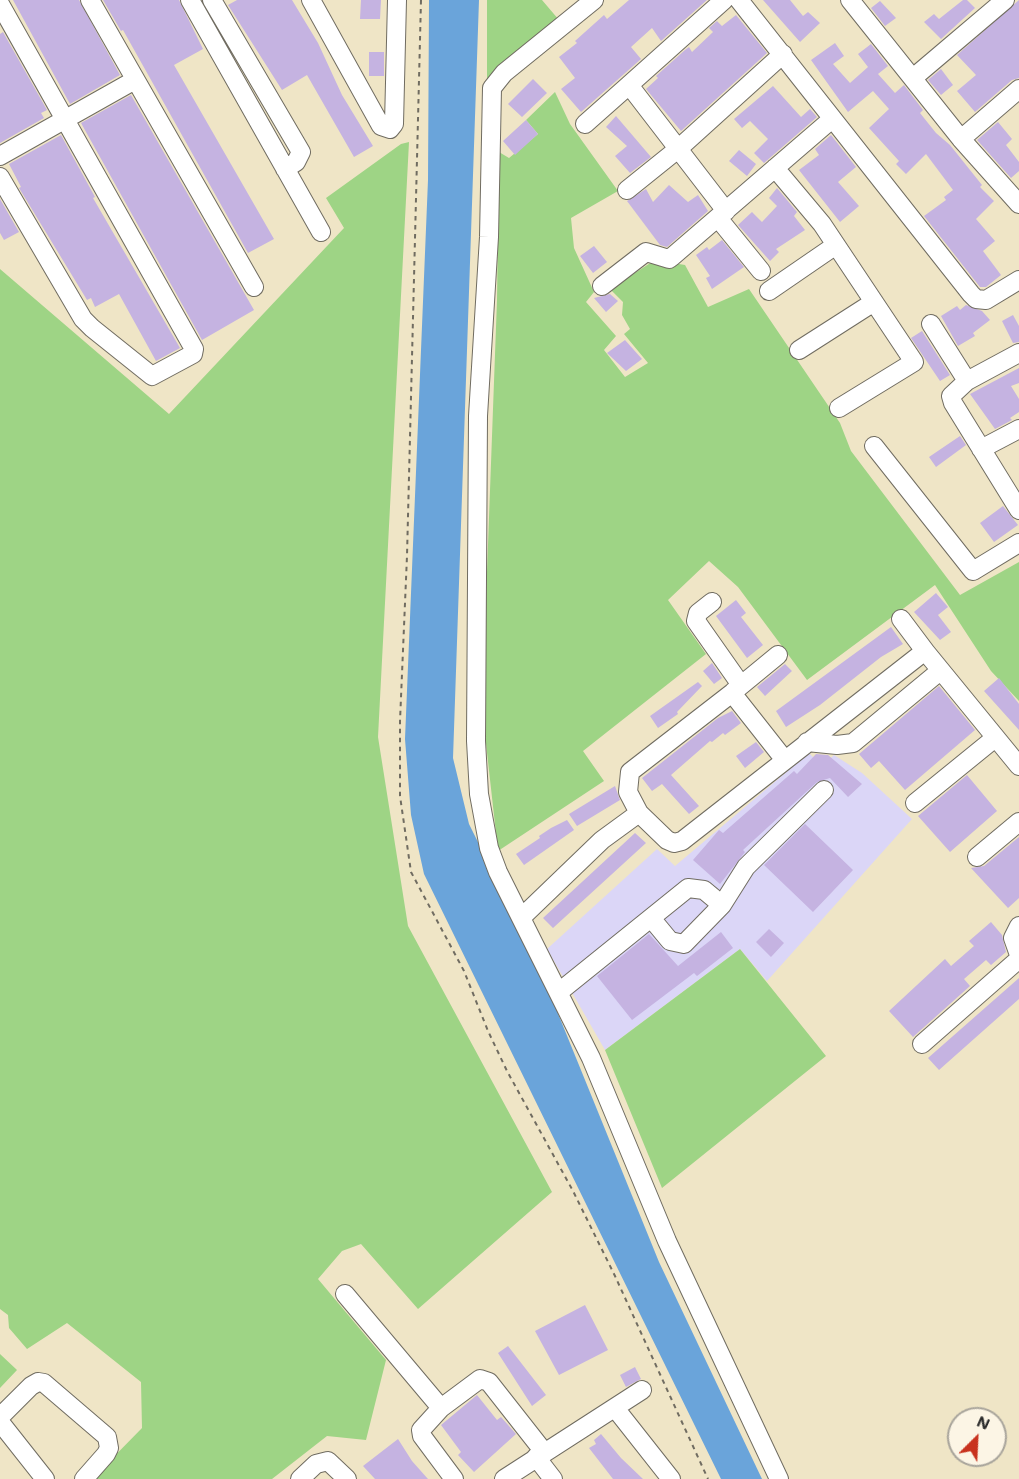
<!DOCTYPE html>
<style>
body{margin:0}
#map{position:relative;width:1019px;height:1479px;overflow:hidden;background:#efe5c6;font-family:Mali,sans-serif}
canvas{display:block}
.north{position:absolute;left:947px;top:1407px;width:60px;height:60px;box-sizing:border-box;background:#fcf5e5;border:2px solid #a8a49b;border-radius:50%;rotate:24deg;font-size:16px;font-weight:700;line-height:24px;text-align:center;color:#2b2b2b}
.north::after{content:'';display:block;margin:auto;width:21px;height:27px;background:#c8321e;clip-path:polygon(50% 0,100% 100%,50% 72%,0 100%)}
</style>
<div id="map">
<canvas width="1019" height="1479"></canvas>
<div class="north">N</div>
</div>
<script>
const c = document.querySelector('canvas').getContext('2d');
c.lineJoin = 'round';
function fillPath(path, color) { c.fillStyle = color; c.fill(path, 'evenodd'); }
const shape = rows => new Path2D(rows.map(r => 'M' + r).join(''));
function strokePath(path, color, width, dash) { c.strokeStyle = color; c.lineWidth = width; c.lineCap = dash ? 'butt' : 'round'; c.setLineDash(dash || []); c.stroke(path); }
fillPath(shape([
 [809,753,822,766,834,755,862,773,912,819,767,981,740,949,605,1050,547,949,657,849,675,866]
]), '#dbd6f7');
fillPath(shape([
 [487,0,542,0,559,20,487,83],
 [555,92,570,124,618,191,571,218,574,248,594,292,586,302,616,336,604,350,625,377,648,363,624,334,630,329,622,315,623,302,610,289,655,260,685,265,708,307,749,289,840,423,851,451,960,595,1019,562,1019,701,991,671,935,585,807,680,738,587,709,561,668,600,706,654,583,751,604,781,498,851,482,708,497,300,499,152,509,158,538,134,526,120],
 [409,142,378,737,408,926,552,1192,418,1309,361,1244,342,1251,318,1279,386,1360,366,1440,327,1436,272,1479,92,1479,142,1428,141,1382,67,1323,27,1349,9,1328,8,1315,0,1309,0,269,169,414,344,228,326,198,401,144],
 [740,949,826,1056,662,1188,605,1050],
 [0,1354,17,1370,0,1388]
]), '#9ed485');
fillPath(shape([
 [429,0,479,0,453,758,469,824,535,957,659,1262,762,1479,721,1479,424,874,411,815,405,739,428,180]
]), '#6aa4da');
fillPath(shape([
 [13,0,79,0,120,75,70,104],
 [103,0,179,0,203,49,174,65,274,239,248,253,123,30,121,31],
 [237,0,292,0,318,43,342,95,373,146,354,157,307,75,282,90,228,5],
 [381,0,380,19,360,19,361,0],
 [629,0,707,0,661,41,652,28,631,47,641,59,581,112,561,89,575,78,559,57,577,43,575,41,604,15,607,19],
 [763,0,790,0,803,16,808,12,820,23,800,42],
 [963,0,967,0,975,8,941,39,924,22,934,14,939,19],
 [1019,0,1019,78,1012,80,975,112,957,91,976,75,957,55],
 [880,1,896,18,885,26,871,8],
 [736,15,767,53,681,131,646,89,658,78,656,76,685,50,689,47,692,52,713,32,709,28,717,21,722,26],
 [3,32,47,110,41,113,44,118,0,143,0,34],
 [835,43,844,56,833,64,850,83,868,67,858,54,871,44,888,66,878,74,895,93,904,85,923,110,920,113,936,133,950,145,982,185,980,187,994,201,976,219,995,241,983,251,1001,275,986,287,980,287,924,216,946,200,944,197,953,190,926,154,906,174,896,164,899,161,869,128,889,109,873,91,848,112,811,60],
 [369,52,384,52,384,76,369,76],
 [941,69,953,85,941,95,928,80],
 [533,79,547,93,522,117,508,104],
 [773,86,801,117,810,109,817,117,764,163,754,153,768,139,750,121,742,128,734,119],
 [131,95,254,310,202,340,81,123],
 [616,116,651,157,630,173,615,156,627,146,606,127],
 [526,120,538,134,515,155,503,141],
 [998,122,1012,139,1006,145,1019,162,1019,171,1011,178,977,140],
 [61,135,95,197,93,198,180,348,156,361,119,294,95,307,91,298,87,300,19,188,21,187,9,164],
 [831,135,856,167,838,182,859,206,840,222,799,170,819,155,815,149],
 [739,150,756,164,747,176,729,161],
 [669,185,688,202,698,195,708,211,667,247,660,245,627,201,646,189,653,202],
 [777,188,797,212,794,216,805,230,776,249,779,252,770,261,738,225,752,212,762,222,777,206,769,198],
 [0,199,19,232,4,240,0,233],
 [722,240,744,267,712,289,706,278,710,276,696,255,707,247,709,250],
 [594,246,607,262,593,273,580,256],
 [610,294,618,301,606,312,594,298],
 [966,305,982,311,990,320,973,333,975,336,958,346,941,316,957,306,960,310],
 [1013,315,1019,326,1019,342,1013,343,1002,321],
 [922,331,950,375,940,381,911,338],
 [625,340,642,359,626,371,607,353],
 [1019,368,1019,383,1011,386,1019,399,1019,412,1010,418,1012,420,995,429,970,394],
 [960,436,966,445,936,467,929,457],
 [1003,506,1018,525,994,542,980,523],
 [936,593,948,607,938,615,951,632,940,640,914,612],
 [736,600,746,613,741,617,763,645,747,658,716,616],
 [891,627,903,644,881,657,820,705,786,727,776,711],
 [712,663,722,678,714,684,703,671],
 [785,664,792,671,765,696,757,687],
 [999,678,1019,704,1019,730,984,691],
 [698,682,702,686,677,712,678,714,658,728,650,716],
 [939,686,975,730,905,790,879,761,871,768,859,754],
 [732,711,741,723,725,735,723,733,712,742,710,741,671,775,699,806,689,814,662,784,652,791,642,778,718,718],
 [756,742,764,752,745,768,736,756],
 [816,754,828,755,862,784,848,797,830,778,817,782,743,850,745,852,720,884,693,860,719,830,723,833,794,771,797,774],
 [967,775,997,811,950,852,918,816],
 [615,786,620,800,577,826,569,814],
 [567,820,574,830,524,865,516,854,540,838,539,836,551,828],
 [805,824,853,870,813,912,764,865],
 [635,833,646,843,553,928,543,918],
 [1019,837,1019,898,1008,908,971,868,984,866],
 [991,922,1002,935,1006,952,991,965,986,960,964,979,970,986,913,1037,889,1011,945,959,951,966,974,946,969,941],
 [769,929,784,943,771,957,756,942],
 [721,932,733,948,697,976,694,973,632,1020,597,976,649,934,678,966],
 [1019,978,1019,999,939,1070,928,1058],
 [585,1305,608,1350,559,1375,535,1331],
 [508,1346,546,1395,532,1406,498,1353],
 [635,1367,641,1379,626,1387,620,1375],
 [477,1395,497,1420,501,1417,516,1434,474,1472,458,1455,461,1452,441,1425],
 [601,1434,621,1458,643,1479,613,1479,589,1448,596,1444,594,1440],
 [398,1439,412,1461,428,1479,375,1479,363,1466]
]), '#c5b3e1');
const minor = shape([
 [90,0,254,287],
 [190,0,321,232],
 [212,0,301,152,296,162,285,169],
 [311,0,381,126,390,129,394,124,397,0],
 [594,0,504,73,492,88,489,237,478,416,476,741,479,794,489,848,498,872,591,1058,667,1241,779,1479],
 [724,0,629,85,726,211],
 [739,0,971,294,976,299,986,300,1019,280],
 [850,0,961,139,1019,204],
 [0,4,194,349,193,354,152,376,92,328,83,319,0,177],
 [913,78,1005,0],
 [585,124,629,85],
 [961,139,1019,89],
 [0,156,135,80],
 [775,168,822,224,914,362,839,408],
 [627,190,678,149,783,54],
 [718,218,761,271],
 [602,286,646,252,669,259,673,256,832,119],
 [769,291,836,245],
 [931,324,967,381],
 [799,350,874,302],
 [1019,353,967,381,951,396,953,403,1019,510],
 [874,446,973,571,1019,543],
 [981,449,1019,429],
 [712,602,698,613,696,621,741,685],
 [901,619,925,651],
 [733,692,778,655],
 [807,742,837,745,853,743,940,671],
 [784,759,732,693,630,772,628,792,639,813,667,840,674,843,682,841,925,651,1019,766],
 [915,803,995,738],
 [977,857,1019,822],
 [522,917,602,840,639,813],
 [651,918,670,941,684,944,722,905],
 [1019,926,1013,938,1019,955],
 [559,992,688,888,704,890,722,905,746,867,824,790],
 [922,1044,1019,959],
 [345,1294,441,1408],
 [615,1408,671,1479],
 [0,1417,31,1386,38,1382,44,1383,107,1437,109,1448,106,1454,84,1479],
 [0,1422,45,1479],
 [536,1457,553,1479],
 [300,1479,316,1464,328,1461,347,1479],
 [454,1479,422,1436,421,1430,441,1408,480,1379,489,1382,544,1452],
 [504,1479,642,1390]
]);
strokePath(minor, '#706c61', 20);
strokePath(shape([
 [421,0,407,556,400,721,400,796,411,872,464,971,488,1031,507,1071,573,1191,615,1276,708,1479]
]), '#706c61', 2, [4.5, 4.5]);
strokePath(minor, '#fff', 18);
</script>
